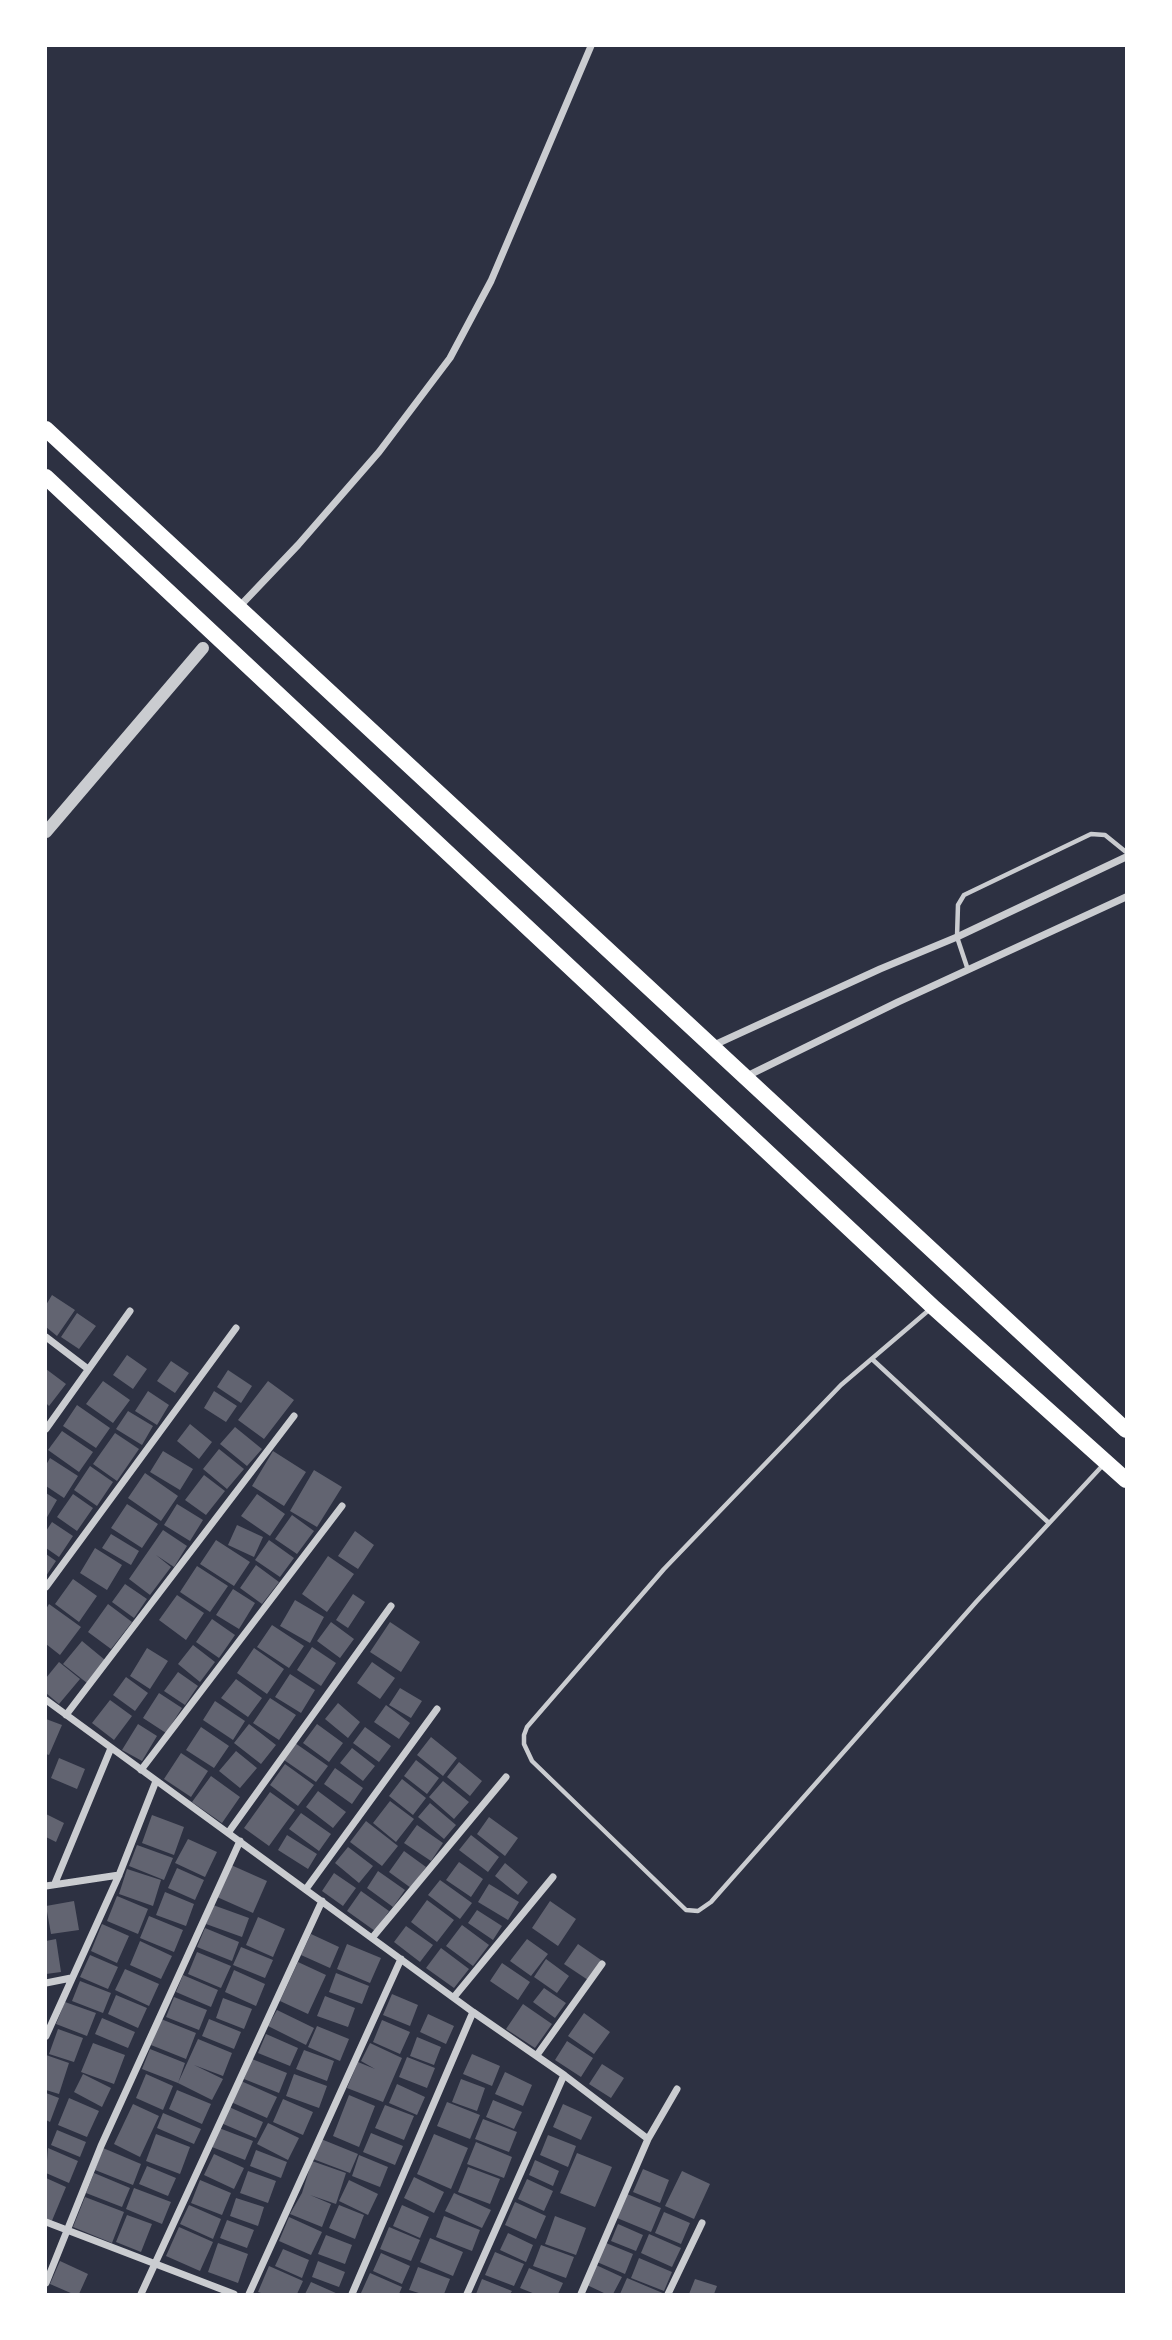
<!DOCTYPE html>
<style>
body{margin:0}
#map{position:relative;width:1172px;height:2340px;overflow:hidden;background:#2d3142;font-family:"Open Sans",sans-serif}
canvas{display:block}
.frame{position:absolute;inset:0;border:47px solid #fff;pointer-events:none}
</style>
<div id="map">
<canvas width="1172" height="2340"></canvas>
<div class="frame"></div>
</div>
<script>
const c = document.querySelector('canvas').getContext('2d');
c.lineJoin = 'round';
function fillPath(path, color) { c.fillStyle = color; c.fill(path, 'evenodd'); }
const shape = rows => new Path2D(rows.map(r => 'M' + r).join(''));
function strokePath(path, color, width, dash) { c.strokeStyle = color; c.lineWidth = width; c.lineCap = dash ? 'butt' : 'round'; c.setLineDash(dash || []); c.stroke(path); }
fillPath(shape([
 [52,1295,75,1310,57,1336,46,1327,46,1305],
 [77,1313,96,1326,79,1349,61,1337],
 [127,1355,147,1369,133,1389,113,1375],
 [171,1361,189,1373,175,1393,157,1381],
 [46,1369,66,1384,49,1406,46,1403],
 [228,1370,252,1386,241,1403,217,1387],
 [103,1381,130,1400,113,1423,86,1404],
 [268,1381,294,1400,264,1439,238,1420],
 [148,1391,169,1405,157,1425,135,1411],
 [214,1391,237,1406,226,1422,204,1408],
 [77,1405,110,1428,96,1448,63,1426],
 [128,1411,153,1426,142,1445,116,1429],
 [190,1424,212,1442,199,1459,177,1441],
 [235,1427,262,1449,247,1466,220,1444],
 [62,1431,93,1452,79,1472,48,1450],
 [115,1433,139,1449,117,1481,93,1464],
 [219,1449,244,1469,227,1489,203,1469],
 [163,1451,193,1469,180,1490,150,1472],
 [273,1451,306,1472,284,1506,252,1486],
 [50,1458,78,1476,64,1498,46,1486,46,1465],
 [90,1466,113,1482,97,1506,74,1490],
 [314,1470,342,1487,317,1527,290,1511],
 [145,1473,178,1496,161,1521,128,1498],
 [204,1475,225,1491,206,1515,185,1500],
 [46,1493,57,1500,46,1519],
 [73,1494,93,1508,77,1531,57,1517],
 [257,1494,285,1514,270,1536,241,1516],
 [127,1504,158,1524,142,1548,111,1528],
 [177,1504,203,1520,190,1541,164,1525],
 [292,1515,314,1531,297,1554,275,1539],
 [52,1522,73,1536,59,1557,46,1548,46,1531],
 [237,1525,263,1537,254,1557,228,1545],
 [163,1530,187,1546,174,1567,156,1555,171,1567,150,1595,129,1579],
 [355,1531,374,1545,358,1569,338,1556],
 [111,1534,139,1551,131,1565,102,1548],
 [216,1540,250,1562,234,1586,200,1564],
 [269,1540,294,1558,280,1577,255,1560],
 [95,1548,122,1565,107,1590,80,1573],
 [46,1554,56,1561,46,1576],
 [328,1556,354,1574,327,1612,302,1594],
 [256,1565,279,1582,262,1604,240,1588],
 [197,1566,228,1586,210,1612,180,1592],
 [73,1579,97,1596,79,1622,55,1604],
 [125,1584,147,1599,134,1618,112,1602],
 [233,1589,255,1603,239,1629,216,1615],
 [353,1594,365,1602,348,1628,336,1620],
 [177,1595,204,1613,186,1640,159,1620],
 [295,1600,324,1617,310,1643,280,1626],
 [49,1604,81,1627,60,1655,46,1644,46,1609],
 [108,1604,132,1622,111,1649,88,1632],
 [212,1619,235,1635,219,1658,196,1642],
 [331,1622,354,1639,340,1658,317,1641],
 [390,1622,420,1642,401,1672,370,1652],
 [272,1625,304,1646,289,1668,257,1647],
 [82,1641,105,1660,87,1683,63,1664],
 [193,1645,215,1662,200,1682,178,1664],
 [312,1647,336,1663,321,1686,297,1670],
 [147,1648,168,1661,150,1689,130,1676],
 [254,1648,284,1669,267,1694,237,1673],
 [59,1662,80,1679,59,1704,46,1693,46,1678],
 [372,1662,395,1678,380,1699,357,1683],
 [178,1672,198,1686,185,1705,164,1691],
 [290,1674,315,1690,301,1713,275,1697],
 [126,1677,148,1693,135,1711,113,1695],
 [236,1679,262,1698,248,1717,221,1698],
 [400,1688,422,1701,411,1718,389,1705],
 [159,1693,182,1708,166,1733,143,1718],
 [270,1698,296,1715,279,1740,253,1723],
 [110,1700,132,1716,114,1740,92,1723],
 [215,1701,245,1721,233,1740,203,1720],
 [338,1703,360,1722,348,1738,325,1719],
 [386,1705,410,1723,399,1739,374,1722],
 [46,1719,62,1725,49,1755,46,1754],
 [138,1724,157,1736,142,1761,122,1750],
 [249,1724,276,1745,261,1764,234,1743],
 [317,1724,343,1743,329,1762,303,1743],
 [201,1727,229,1746,214,1768,186,1750],
 [365,1727,391,1746,379,1762,353,1743],
 [431,1737,457,1758,443,1776,417,1755],
 [295,1743,328,1766,316,1782,284,1760],
 [352,1748,375,1766,363,1781,340,1763],
 [236,1751,257,1768,240,1788,219,1771],
 [181,1753,208,1771,191,1797,164,1779],
 [59,1758,85,1769,77,1789,51,1778],
 [416,1760,439,1778,427,1794,404,1776],
 [459,1762,482,1781,470,1796,447,1777],
 [285,1764,314,1785,298,1806,270,1785],
 [335,1768,363,1788,352,1804,324,1784],
 [211,1776,240,1797,222,1823,192,1802],
 [402,1779,426,1798,413,1815,389,1796],
 [443,1781,469,1802,454,1819,429,1797],
 [318,1791,346,1812,333,1828,306,1807],
 [270,1792,295,1810,269,1846,244,1828],
 [390,1801,414,1819,396,1842,373,1823],
 [430,1803,456,1825,444,1839,418,1817],
 [301,1813,331,1834,319,1851,289,1829],
 [46,1814,64,1823,56,1842,46,1837],
 [152,1815,184,1827,174,1855,142,1843],
 [489,1817,518,1838,505,1856,477,1834],
 [366,1821,398,1846,382,1866,350,1842],
 [417,1825,443,1843,431,1861,404,1843],
 [287,1835,317,1854,308,1869,278,1850],
 [471,1835,499,1857,488,1872,459,1850],
 [188,1839,217,1852,205,1877,175,1863],
 [137,1845,173,1858,164,1880,129,1866],
 [348,1847,373,1866,359,1883,335,1863],
 [404,1851,426,1867,411,1888,389,1872],
 [459,1862,483,1879,471,1897,446,1880],
 [505,1863,528,1882,518,1895,495,1876],
 [231,1865,267,1881,253,1913,217,1897],
 [177,1868,204,1880,195,1900,168,1888],
 [127,1869,161,1880,153,1906,119,1894],
 [378,1871,405,1890,393,1907,367,1888],
 [334,1873,356,1888,343,1906,322,1891],
 [440,1880,472,1903,460,1919,428,1895],
 [489,1884,519,1902,508,1920,478,1902],
 [361,1891,389,1911,375,1931,347,1911],
 [165,1892,194,1904,186,1926,156,1915],
 [117,1896,148,1909,138,1934,107,1921],
 [427,1900,454,1920,437,1942,411,1922],
 [74,1901,79,1930,51,1934,46,1906],
 [550,1901,576,1919,558,1946,532,1928],
 [213,1905,249,1918,242,1937,206,1924],
 [477,1910,502,1926,493,1940,468,1923],
 [149,1916,183,1930,174,1952,140,1938],
 [258,1917,285,1929,273,1957,246,1945],
 [102,1924,129,1936,117,1963,91,1951],
 [462,1925,489,1945,473,1966,446,1946],
 [406,1926,433,1945,420,1962,394,1942],
 [205,1928,239,1942,232,1961,197,1947],
 [311,1934,339,1947,330,1968,301,1955],
 [56,1939,61,1972,46,1974,46,1941],
 [527,1939,548,1954,531,1976,510,1961],
 [140,1941,172,1956,161,1979,130,1965],
 [347,1944,381,1958,370,1983,337,1969],
 [578,1944,601,1960,588,1980,564,1964],
 [241,1947,273,1960,265,1978,233,1965],
 [441,1948,469,1969,454,1988,426,1968],
 [197,1952,231,1966,221,1988,188,1974],
 [90,1955,118,1967,108,1989,80,1977],
 [546,1959,569,1976,557,1993,534,1977],
 [298,1962,326,1975,308,2014,280,2001],
 [502,1963,530,1982,518,2000,490,1981],
 [125,1969,159,1984,149,2006,115,1990],
 [234,1970,265,1984,256,2006,225,1992],
 [336,1973,369,1986,362,2004,329,1992],
 [183,1975,218,1990,211,2007,176,1992],
 [80,1981,111,1993,103,2013,72,2001],
 [544,1988,566,2003,555,2018,533,2002],
 [392,1994,418,2005,410,2026,383,2015],
 [116,1995,147,2008,138,2028,108,2014],
 [325,1996,355,2008,348,2027,317,2016],
 [174,1997,207,2010,199,2030,166,2017],
 [223,1998,252,2009,244,2029,216,2018],
 [65,2002,96,2013,87,2036,56,2024],
 [523,2004,552,2024,535,2048,506,2029],
 [277,2010,314,2028,306,2045,268,2026],
 [584,2013,610,2032,594,2054,568,2036],
 [428,2014,454,2026,446,2044,420,2032],
 [102,2018,135,2032,128,2048,95,2034],
 [161,2019,196,2033,186,2059,151,2045],
 [209,2019,241,2032,234,2049,202,2036],
 [382,2020,410,2032,400,2054,373,2042],
 [317,2026,349,2039,340,2061,308,2047],
 [58,2029,83,2038,74,2062,49,2054],
 [266,2034,298,2048,290,2066,258,2053],
 [417,2037,441,2047,434,2065,410,2056],
 [198,2039,232,2053,223,2076,194,2065,223,2079,212,2100,178,2083],
 [567,2041,593,2058,581,2077,555,2060],
 [93,2043,125,2055,114,2084,81,2072],
 [370,2043,402,2058,383,2102,347,2088,358,2062,375,2069,361,2061],
 [150,2049,185,2063,178,2083,142,2069],
 [304,2050,334,2061,327,2081,296,2069],
 [472,2054,500,2066,492,2086,463,2074],
 [46,2055,69,2063,59,2094,46,2090],
 [407,2057,435,2068,427,2088,399,2077],
 [252,2059,287,2073,279,2093,244,2079],
 [602,2064,624,2078,611,2098,589,2084],
 [505,2072,532,2085,523,2106,495,2094],
 [83,2074,111,2088,102,2107,74,2092],
 [146,2074,173,2086,163,2110,136,2098],
 [294,2074,327,2086,319,2108,286,2096],
 [461,2079,485,2088,477,2111,452,2102],
 [241,2081,277,2097,267,2118,231,2102],
 [397,2084,425,2097,417,2115,389,2103],
 [177,2090,211,2104,202,2124,169,2109],
 [46,2093,59,2098,50,2122,46,2120],
 [349,2095,375,2106,359,2147,333,2136],
 [69,2098,99,2111,87,2137,58,2125],
 [283,2099,313,2112,303,2135,273,2122],
 [493,2100,522,2112,514,2129,486,2117],
 [447,2102,480,2115,470,2139,437,2126],
 [133,2104,159,2116,140,2157,114,2144],
 [563,2104,592,2117,581,2140,553,2127],
 [385,2105,414,2116,404,2140,375,2128],
 [229,2107,263,2122,256,2138,221,2123],
 [163,2113,201,2129,194,2144,157,2128],
 [483,2119,517,2132,509,2152,475,2139],
 [268,2123,299,2138,288,2160,257,2144],
 [219,2128,253,2141,245,2160,212,2147],
 [57,2130,86,2142,80,2157,51,2145],
 [371,2133,403,2146,395,2165,363,2152],
 [156,2134,190,2147,180,2174,146,2161],
 [434,2134,468,2148,451,2189,417,2174],
 [548,2135,576,2146,568,2167,540,2155],
 [321,2139,358,2154,350,2173,313,2159],
 [476,2142,512,2157,504,2178,467,2164],
 [48,2148,78,2161,69,2183,46,2173],
 [103,2148,141,2164,133,2185,95,2170],
 [256,2150,287,2162,281,2178,250,2166],
 [577,2153,612,2167,595,2207,560,2193],
 [214,2154,244,2168,234,2189,204,2175],
 [359,2155,388,2167,380,2187,352,2176],
 [535,2160,559,2171,553,2186,529,2175],
 [312,2161,346,2173,336,2204,310,2195,331,2204,322,2227,290,2214,302,2193],
 [147,2166,176,2178,168,2196,139,2184],
 [468,2167,500,2179,490,2204,458,2192],
 [643,2169,669,2180,660,2203,633,2192],
 [248,2171,276,2181,268,2203,240,2193],
 [682,2171,710,2184,694,2219,665,2206],
 [94,2173,130,2188,122,2207,86,2193],
 [414,2177,444,2192,434,2213,404,2198],
 [46,2178,66,2187,51,2223,46,2221],
 [527,2179,553,2191,544,2211,518,2199],
 [200,2180,231,2193,222,2215,191,2203],
 [349,2180,378,2194,368,2215,339,2201],
 [134,2188,171,2202,162,2224,126,2209],
 [454,2193,491,2210,482,2228,445,2211],
 [627,2194,661,2208,651,2232,617,2218],
 [85,2197,124,2212,112,2243,73,2227],
 [236,2198,264,2207,258,2226,230,2216],
 [515,2202,546,2216,536,2239,505,2225],
 [189,2205,221,2219,213,2239,180,2224],
 [339,2205,364,2215,355,2239,329,2228],
 [402,2205,429,2217,420,2238,393,2226],
 [664,2212,690,2223,681,2244,655,2233],
 [127,2215,152,2224,141,2252,116,2242],
 [444,2216,480,2230,472,2251,436,2237],
 [555,2216,586,2228,576,2255,545,2244],
 [289,2217,322,2232,311,2255,279,2241],
 [227,2220,254,2230,247,2248,220,2238],
 [618,2224,643,2235,636,2251,611,2241],
 [179,2227,213,2242,200,2271,166,2256],
 [389,2227,420,2240,411,2261,380,2249],
 [508,2233,533,2245,526,2262,500,2250],
 [649,2234,681,2248,672,2267,641,2253],
 [326,2235,352,2245,345,2264,318,2254],
 [430,2238,463,2252,453,2276,420,2262],
 [218,2243,248,2254,238,2283,208,2272],
 [606,2243,633,2254,625,2274,597,2262],
 [541,2245,574,2257,566,2278,533,2266],
 [283,2249,309,2260,302,2278,275,2266],
 [495,2252,524,2264,514,2286,485,2275],
 [381,2253,410,2266,402,2284,373,2271],
 [639,2258,672,2272,664,2291,631,2278],
 [60,2261,88,2274,79,2294,73,2294,50,2284],
 [318,2261,345,2272,339,2287,312,2277],
 [596,2265,622,2277,613,2294,606,2294,587,2285],
 [269,2266,303,2281,297,2294,264,2294,258,2292],
 [418,2267,450,2279,444,2294,422,2294,409,2290],
 [529,2268,563,2283,558,2294,535,2294,520,2288],
 [370,2273,402,2287,399,2294,361,2293],
 [627,2278,665,2294,620,2294],
 [482,2279,512,2291,510,2294,476,2294],
 [695,2279,717,2286,714,2294,689,2294],
 [311,2282,338,2294,305,2294]
]), '#626471');
strokePath(shape([
 [968,970,957,937,958,905,964,895,1091,834,1105,835,1126,852],
 [929,1310,841,1385,664,1569,527,1727,524,1735,524,1744,532,1761,686,1910,698,1911,711,1902,977,1601,1104,1464],
 [872,1359,1049,1523]
]), '#caccd0', 4.5);
strokePath(shape([
 [239,607,298,545,379,452,450,358,491,281,591,46],
 [712,1046,880,969,957,937,1126,857],
 [745,1077,898,1002,1126,897],
 [46,1337,88,1369],
 [46,1429,130,1311],
 [46,1587,236,1328],
 [46,1700,473,2012,564,2075,648,2139],
 [66,1715,294,1416],
 [141,1770,342,1506],
 [228,1833,391,1606],
 [55,1883,111,1748],
 [46,1886,119,1875],
 [306,1889,437,1709],
 [372,1938,506,1777],
 [46,1983,71,1978],
 [454,1997,553,1877],
 [46,2036,119,1875,156,1781],
 [537,2055,602,1964],
 [46,2222,234,2294],
 [46,2283,101,2146,240,1841],
 [141,2294,322,1901],
 [249,2294,401,1959],
 [352,2294,473,2012],
 [467,2294,564,2075],
 [581,2294,648,2139,677,2089],
 [668,2294,702,2223]
]), '#caccd0', 7);
strokePath(shape([
 [46,832,203,648]
]), '#caccd0', 12);
strokePath(shape([
 [46,429,1126,1430],
 [46,477,933,1307,1126,1480]
]), '#fff', 16);
</script>
